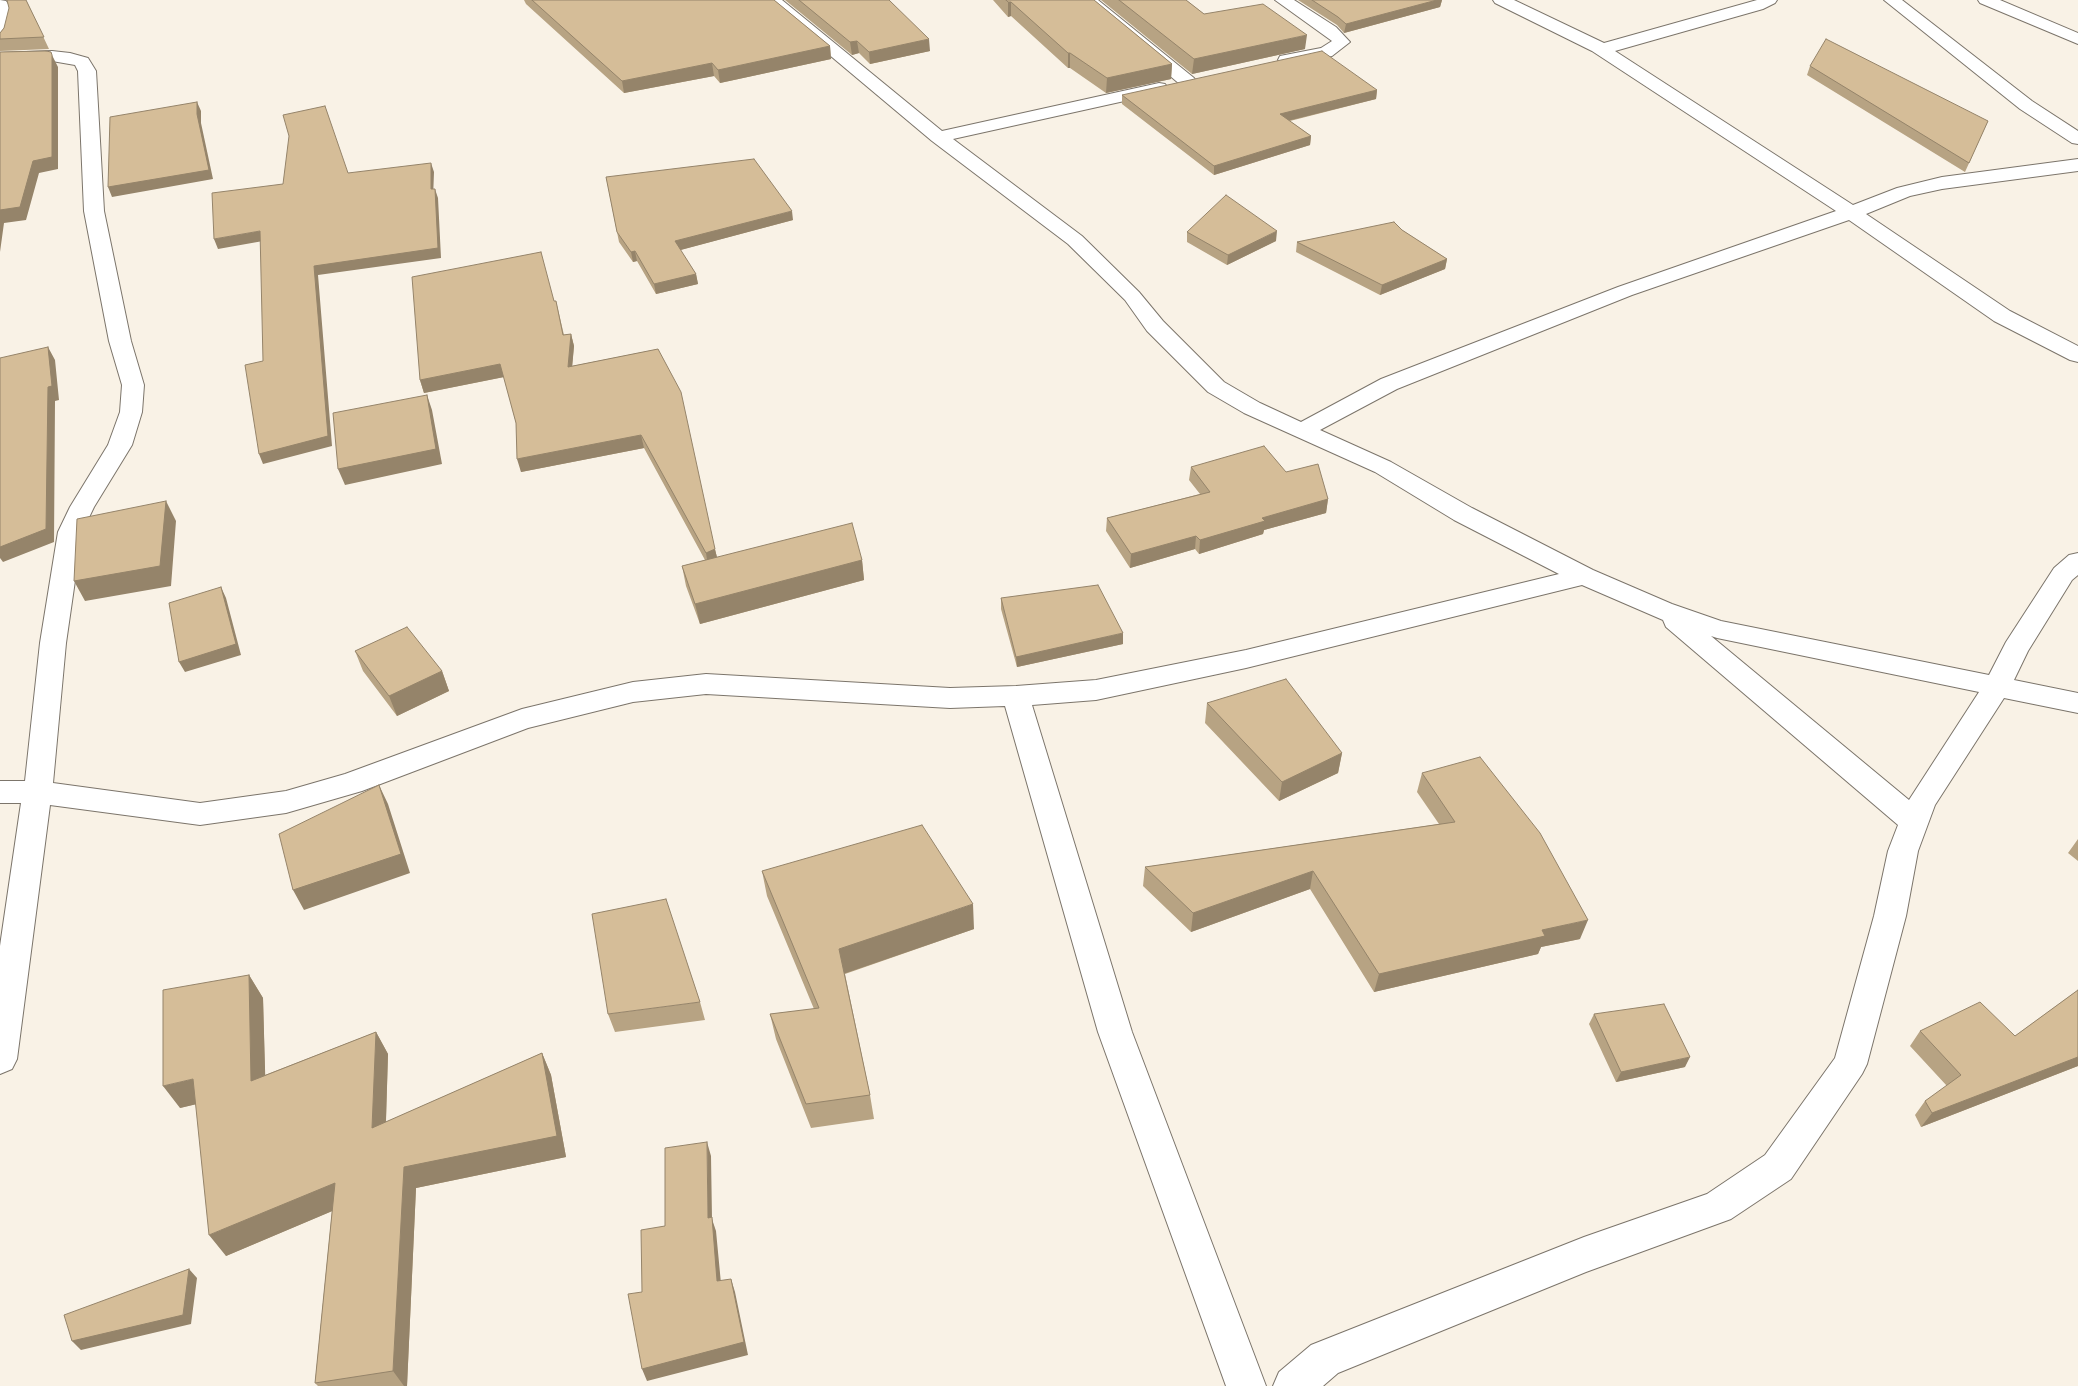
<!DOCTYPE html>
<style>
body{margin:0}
canvas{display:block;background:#f9f2e6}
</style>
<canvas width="2078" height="1386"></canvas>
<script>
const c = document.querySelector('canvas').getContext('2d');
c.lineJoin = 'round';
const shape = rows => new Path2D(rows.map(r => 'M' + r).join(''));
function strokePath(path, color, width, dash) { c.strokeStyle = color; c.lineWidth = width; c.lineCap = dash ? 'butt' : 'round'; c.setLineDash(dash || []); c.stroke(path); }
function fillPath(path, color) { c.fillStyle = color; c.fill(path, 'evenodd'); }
const street = shape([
 [0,0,6,1,8,4,13,20,8,39,6,43,0,44,0,0],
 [764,0,782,0,942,131,1159,83,1165,84,1168,88,1165,92,953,139,1082,236,1139,292,1163,321,1224,382,1260,403,1301,422,1381,379,1618,287,1836,211,1592,51,1495,3,1493,0,1514,0,1604,43,1757,0,1777,0,1775,3,1763,9,1615,51,1853,205,1897,188,1942,177,2078,159,2078,171,1942,189,1910,196,1866,214,2010,311,2078,346,2078,362,2070,360,1994,321,1849,220,1632,295,1397,389,1320,430,1391,462,1472,508,1593,570,1672,604,1721,621,1989,675,2006,642,2054,568,2069,555,2078,553,2078,575,2072,580,2028,651,2014,680,2078,693,2078,713,2004,698,1935,805,1918,851,1906,916,1867,1064,1862,1074,1791,1179,1731,1219,1586,1272,1338,1373,1323,1386,1273,1386,1279,1372,1311,1345,1584,1237,1707,1194,1765,1155,1835,1058,1874,916,1888,851,1898,825,1666,627,1663,620,1582,585,1246,668,1096,700,1032,705,1132,1032,1266,1386,1226,1386,1098,1032,1005,706,950,708,706,694,633,702,528,728,362,791,286,813,200,825,50,805,17,1059,12,1069,0,1074,0,946,21,803,0,803,0,781,25,781,40,643,58,532,70,507,108,445,120,412,122,385,109,341,84,211,78,71,75,65,52,61,0,63,0,53,52,51,70,53,88,58,96,71,104,211,131,341,144,385,142,412,132,445,94,507,82,532,66,643,53,783,200,803,286,791,345,774,522,709,633,682,706,674,950,688,1016,686,1096,680,1246,650,1559,574,1454,520,1375,472,1244,413,1208,392,1147,331,1125,300,1068,244,932,141,764,0],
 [1711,636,1717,638,1979,692,1909,800,1711,636],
 [1080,0,1098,0,1194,78,1197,82,1194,86,1188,87,1182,86,1080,0],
 [1275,0,1294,0,1336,27,1350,42,1332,56,1286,65,1280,64,1278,60,1280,56,1321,48,1332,41,1275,0],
 [1884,0,1902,0,2032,101,2078,131,2078,144,2072,143,2020,109,1884,0],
 [1978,0,2000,0,2078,33,2078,44,1980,3,1978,0]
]);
strokePath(street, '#7c756b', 2);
fillPath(street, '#fff');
fillPath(shape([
 [26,0,49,49,0,51,0,33],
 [524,0,774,0,830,46,831,59,720,83,714,76,624,93,526,4],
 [785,0,889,0,930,51,870,64,859,53,852,55],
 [993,0,1094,0,1172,64,1171,79,1106,93,1070,68,1068,68,1011,16,1008,17],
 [1101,0,1186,0,1204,14,1305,49,1192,74],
 [1298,0,1442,0,1440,7,1344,33,1337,25],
 [1810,66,1988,121,1965,172,1807,75],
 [1377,90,1376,99,1290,121,1311,136,1310,145,1214,175,1122,104,1122,95],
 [606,177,793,220,680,250,696,274,698,284,656,294,637,261,633,262,619,242],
 [1402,230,1447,259,1445,269,1380,295,1296,252,1297,242],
 [1187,232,1276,241,1227,265,1187,242],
 [554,301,556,301,564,335,571,334,574,346,572,366,658,349,717,557,862,560,864,580,700,624,686,586,682,566,705,560,644,448,521,472,516,423,504,377,424,393,420,380],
 [1191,467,1286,472,1328,499,1326,513,1264,530,1263,534,1199,554,1195,549,1130,568,1106,531,1107,518,1200,494,1189,480],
 [1001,598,1123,644,1017,667,1001,609],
 [355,651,442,671,449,691,397,716,363,671],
 [1207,703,1342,753,1338,773,1279,801,1205,723],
 [1422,773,1580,939,1541,947,1538,954,1374,992,1310,889,1191,932,1143,886,1145,867,1439,824,1417,792],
 [2078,839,2078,861,2068,853],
 [762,871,974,929,845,974,870,1095,874,1119,811,1128,776,1039,770,1014,814,1009,767,896],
 [249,975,263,998,265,1075,376,1032,388,1054,386,1122,542,1053,551,1075,566,1157,416,1188,407,1386,318,1386,315,1383,332,1211,226,1256,196,1104,180,1108],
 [2078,990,2078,1066,1921,1127,1915,1115,1925,1101,1947,1086,1910,1046,1920,1031,2015,1036],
 [700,1002,705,1020,615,1032,608,1014],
 [1594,1014,1685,1067,1616,1082,1589,1024]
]), '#b7a383');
fillPath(shape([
 [1437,0,1442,0,1440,7,1344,33,1346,24],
 [1008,2,1011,2,1011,16,1008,17],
 [1307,35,1305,49,1192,74,1194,59],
 [929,39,930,51,870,64,869,52],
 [857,41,859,53,852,55,850,42],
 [830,46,831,59,720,83,718,70],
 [1068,53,1070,53,1070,68,1068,68],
 [52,55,58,67,58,169,39,173,26,220,4,223,0,252,0,210],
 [712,63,714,76,624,93,622,81],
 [1172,64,1171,79,1106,93,1107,78],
 [1377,90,1376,99,1279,123,1280,114],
 [197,102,201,111,201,123,213,179,112,197,108,187,197,114],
 [1311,136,1310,145,1214,175,1214,166],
 [431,163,434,172,433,199,431,189],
 [435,189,438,198,441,258,318,275,332,446,263,464,259,454,314,266],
 [792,211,793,220,677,251,675,241],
 [260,231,263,241,218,249,214,239],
 [1277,231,1276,241,1227,265,1228,255],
 [635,251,637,261,633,262,631,252],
 [1447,259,1445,269,1380,295,1382,285],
 [696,274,698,284,656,294,654,284],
 [571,334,574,346,571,380,568,367],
 [48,347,55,360,59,400,55,401,54,542,3,562,0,558,0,547],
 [500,364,504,377,424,393,420,380],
 [427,395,432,410,442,464,345,485,338,469],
 [641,435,644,448,521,472,517,459],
 [1328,499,1326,513,1264,530,1263,534,1199,554,1200,540,1262,518],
 [166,501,176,521,171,586,85,601,74,581],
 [1196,536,1195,549,1130,568,1131,554],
 [715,549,718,562,708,566,706,553],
 [862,560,864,580,700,624,695,604],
 [221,587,226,598,241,655,185,672,179,662],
 [1123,633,1123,644,1017,667,1016,657],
 [442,671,449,691,397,716,389,696],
 [1342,753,1338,773,1279,801,1282,782],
 [379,785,388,804,410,873,304,910,293,890],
 [1313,871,1310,889,1191,932,1193,913],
 [973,904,974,929,843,974,839,949],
 [1588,920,1580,939,1541,947,1538,954,1374,992,1379,974,1542,930],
 [249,975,263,998,266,1103,251,1081],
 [376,1032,388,1054,385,1149,372,1128],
 [542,1053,551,1075,566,1157,416,1188,407,1386,404,1386,393,1371,404,1167],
 [1690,1057,1685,1067,1616,1082,1621,1072],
 [2078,1057,2078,1066,1921,1127,1932,1113],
 [193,1079,210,1101,180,1108,163,1086],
 [707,1142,711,1156,712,1219,716,1231,722,1294,717,1281,708,1218],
 [335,1183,349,1204,226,1256,209,1235],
 [189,1269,197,1278,191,1324,81,1350,72,1341],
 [731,1279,735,1292,748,1355,647,1381,642,1369]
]), '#95846a');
const building = shape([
 [7,0,26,0,44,37,0,39,0,33,4,28,9,8,7,0],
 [532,0,774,0,830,46,718,70,712,63,622,81,532,0],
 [799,0,889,0,929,39,869,52,857,41,850,42,799,0],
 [1006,0,1094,0,1172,64,1107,78,1070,53,1068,53,1011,2,1008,2,1006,0],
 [1119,0,1186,0,1204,14,1263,4,1307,35,1194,59,1119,0],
 [1312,0,1437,0,1346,24,1338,17,1312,0],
 [1826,39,1988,121,1969,163,1810,66,1826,39],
 [46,51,51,52,52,55,52,157,33,161,20,207,0,210,0,52,46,51],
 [1322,51,1377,90,1280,114,1311,136,1214,166,1122,95,1322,51],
 [197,102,197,114,209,170,108,187,110,117,197,102],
 [325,106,348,173,431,163,431,189,435,189,438,248,314,266,328,436,259,454,245,365,263,361,260,231,214,239,212,193,283,184,289,136,283,115,325,106],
 [754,159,792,211,675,241,696,274,654,284,635,251,631,252,617,232,606,177,754,159],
 [1226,195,1277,231,1228,255,1187,232,1226,195],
 [1394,222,1402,230,1447,259,1382,285,1297,242,1394,222],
 [541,252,554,301,556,301,563,335,571,334,568,367,658,349,681,392,715,549,706,553,641,435,517,459,516,423,500,364,420,380,412,277,541,252],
 [48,347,52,386,48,387,46,529,0,547,0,358,48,347],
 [427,395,436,449,338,469,333,413,427,395],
 [1264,446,1286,472,1318,464,1328,499,1262,518,1265,521,1200,540,1196,536,1131,554,1107,518,1210,492,1191,467,1264,446],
 [166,501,160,566,74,581,77,519,166,501],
 [852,523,862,560,695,604,682,566,852,523],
 [1098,585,1123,633,1016,657,1001,598,1098,585],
 [221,587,236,644,179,662,169,603,221,587],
 [407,627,442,671,389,696,355,651,407,627],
 [1286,679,1342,753,1282,782,1207,703,1286,679],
 [1480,757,1540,833,1588,920,1542,930,1545,936,1379,974,1313,871,1193,913,1145,867,1455,822,1422,773,1480,757],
 [379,785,401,854,293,890,279,834,379,785],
 [922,825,973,904,839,949,870,1095,806,1104,770,1014,819,1008,762,871,922,825],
 [666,899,700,1002,608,1014,592,914,666,899],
 [249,975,251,1081,376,1032,372,1128,542,1053,557,1136,404,1167,393,1371,315,1383,335,1183,209,1235,193,1079,163,1086,163,990,249,975],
 [2078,990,2078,1057,1932,1113,1925,1101,1961,1075,1920,1031,1980,1002,2015,1036,2078,990],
 [1664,1004,1690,1057,1621,1072,1594,1014,1664,1004],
 [707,1142,708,1218,712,1217,717,1281,731,1279,744,1342,642,1369,628,1294,642,1292,641,1230,665,1226,665,1148,707,1142],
 [189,1269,183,1315,72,1341,64,1315,189,1269]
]);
fillPath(building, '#d5bd98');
strokePath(building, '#95846a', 1);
</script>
